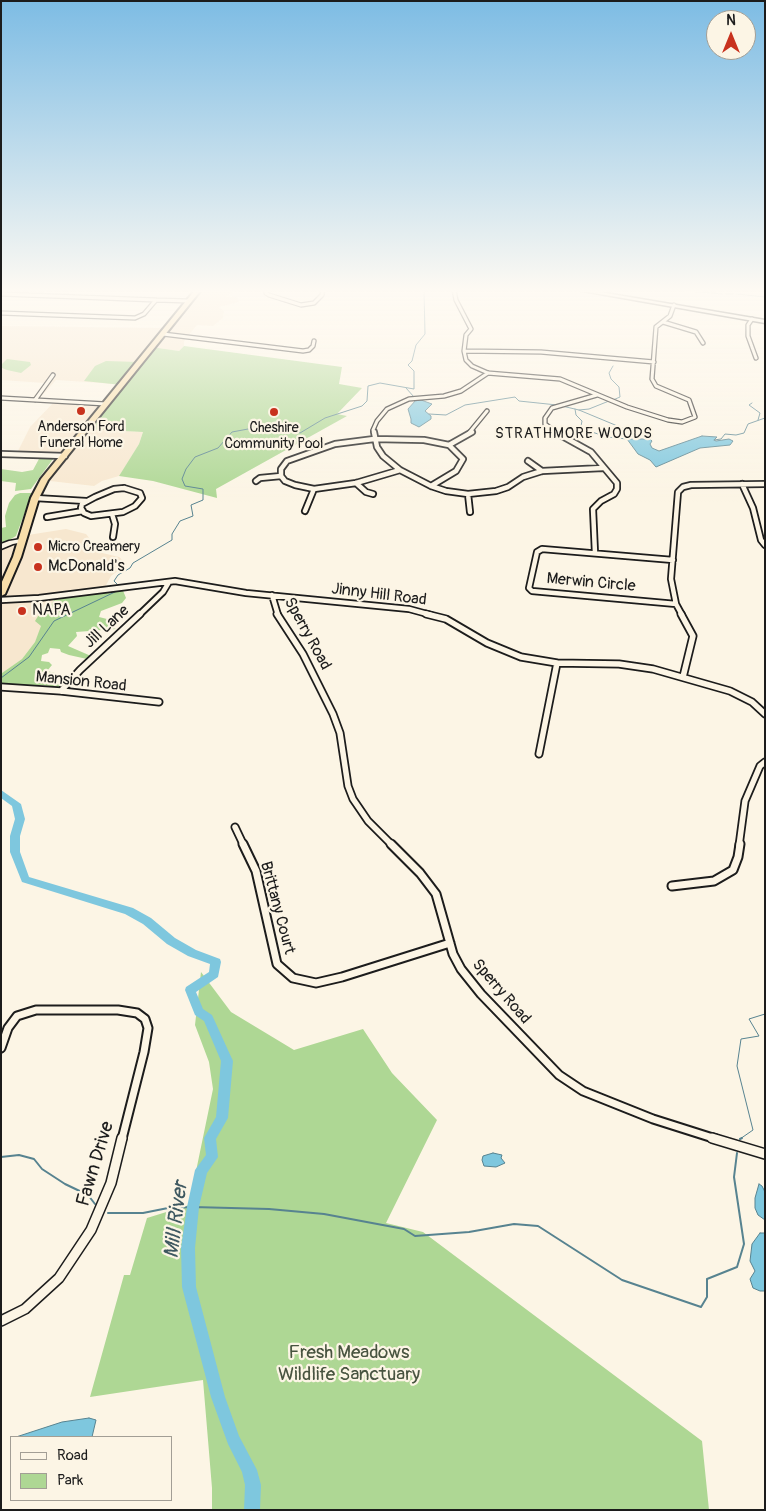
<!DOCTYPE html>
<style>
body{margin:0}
#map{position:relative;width:766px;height:1511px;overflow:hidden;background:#fcf5e5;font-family:Pangolin,sans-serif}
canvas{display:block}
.frame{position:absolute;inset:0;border:2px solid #1c1c1c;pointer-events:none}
.legend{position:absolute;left:10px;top:1436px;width:162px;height:65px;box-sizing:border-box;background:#fcf5e5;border:1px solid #a29e95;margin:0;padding:6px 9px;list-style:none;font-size:15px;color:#1c1c1c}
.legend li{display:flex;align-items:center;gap:10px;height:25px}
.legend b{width:25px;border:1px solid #a29e95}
.north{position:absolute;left:706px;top:10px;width:50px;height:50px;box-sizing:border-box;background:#fcf5e5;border:1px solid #a29e95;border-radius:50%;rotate:0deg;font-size:14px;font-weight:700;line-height:20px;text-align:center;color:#1c1c1c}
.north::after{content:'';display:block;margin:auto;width:18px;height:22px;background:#c8321e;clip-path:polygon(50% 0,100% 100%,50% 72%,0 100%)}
</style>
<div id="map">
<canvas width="766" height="1511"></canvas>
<div class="frame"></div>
<ul class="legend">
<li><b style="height:6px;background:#fcf5e5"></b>Road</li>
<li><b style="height:14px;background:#aed794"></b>Park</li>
</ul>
<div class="north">N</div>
</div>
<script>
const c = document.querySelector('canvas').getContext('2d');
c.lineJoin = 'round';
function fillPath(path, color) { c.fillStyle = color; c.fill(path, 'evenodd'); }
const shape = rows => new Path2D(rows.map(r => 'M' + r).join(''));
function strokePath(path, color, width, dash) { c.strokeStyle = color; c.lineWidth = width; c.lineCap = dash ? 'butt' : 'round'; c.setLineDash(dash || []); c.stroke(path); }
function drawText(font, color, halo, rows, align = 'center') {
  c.font = font + ' Pangolin,sans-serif'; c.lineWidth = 4.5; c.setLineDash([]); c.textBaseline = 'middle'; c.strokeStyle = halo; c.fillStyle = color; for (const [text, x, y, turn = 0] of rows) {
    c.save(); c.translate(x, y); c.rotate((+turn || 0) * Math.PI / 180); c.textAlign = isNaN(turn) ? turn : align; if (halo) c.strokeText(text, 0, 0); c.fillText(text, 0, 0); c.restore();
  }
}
fillPath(shape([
 [202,290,237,290,226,296,238,298,239,302,219,307,224,311,223,318,213,326,197,325,184,341,184,346,179,351,156,348,153,340,116,384,56,380,39,399,32,398,45,383,1,380,1,326,159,328,175,325],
 [54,402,101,405,61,454,17,453,30,427],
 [89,429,143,432,139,444,119,476,102,481,94,486,50,481],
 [66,529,86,534,90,539,90,550,119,557,127,564,111,576,105,587,70,591,54,599,35,642,22,659,1,674,1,549,13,545,25,545,28,535]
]), '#f7e7cf');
fillPath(shape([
 [184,346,342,367,339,384,362,388,337,414,347,416,216,489,217,498,153,481,119,476,139,444,143,432,86,429,122,385,84,381,95,366,106,361,139,362,151,347,179,351],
 [7,359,30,362,31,365,21,373,7,370,2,368,2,364],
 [40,457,53,459,31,489,15,491,16,483,1,481,1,469,22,472,33,470],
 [20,493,32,493,16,536,1,545,1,528,6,527,5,516,9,503,15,495],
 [122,588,126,598,122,603,101,611,99,617,107,619,108,626,116,629,76,632,77,636,68,646,91,656,87,659,69,655,61,652,60,649,50,648,48,653,42,655,41,661,49,662,52,665,47,671,78,679,68,690,41,685,1,685,2,673,22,659,35,642,41,626,35,621,40,613,48,610,54,600],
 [201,972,231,1012,294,1050,363,1029,392,1073,437,1120,386,1223,423,1232,702,1441,709,1510,212,1510,212,1488,203,1380,90,1397,124,1275,130,1275,147,1218,189,1205,213,1089,209,1062,195,1025]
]), '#aed794');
const water = shape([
 [416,400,421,400,432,404,425,411,431,416,431,419,419,427,411,423,411,419,408,409,416,400],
 [702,436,717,437,714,440,716,441,729,439,733,441,730,445,700,448,656,467,650,460,638,454,627,439,650,439,652,441,650,444,652,448,659,451,702,436],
 [493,1153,502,1155,501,1158,505,1163,496,1167,484,1166,482,1160,483,1156,493,1153],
 [759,1184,762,1186,765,1192,765,1220,758,1215,755,1208,755,1198,759,1184],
 [760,1233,765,1233,765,1291,760,1291,753,1288,750,1279,755,1271,750,1261,752,1244,760,1233],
 [89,1418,96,1420,92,1437,16,1437,62,1422,89,1418]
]);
fillPath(water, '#7ec7de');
strokePath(water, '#578390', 1);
strokePath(shape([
 [677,290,722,294],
 [726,294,733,294],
 [737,294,765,297],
 [613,366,609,373,611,379,619,387,620,397,613,400],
 [406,388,414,397],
 [752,403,749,405,760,413,758,420],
 [562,406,579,410,632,432,636,438],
 [575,409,576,415,582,421,581,426,583,429,607,437,627,439],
 [579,410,589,409,609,401],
 [429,414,446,415,465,405,515,397,519,401,557,405],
 [714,440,721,439,725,434,736,435,744,433,748,424,765,418],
 [117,584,114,581,118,575,130,568,133,563,172,540,172,534,180,521,193,516,191,505,203,500,203,489,185,486,182,479,186,469,195,457,218,448,232,432,248,429,258,431,295,430,300,433,325,418,362,406,367,401,368,386,380,383,414,389,414,371,408,365,412,361,416,345,425,334,424,290],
 [1,678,29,657,54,621,117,591],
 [740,1139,753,1130,737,1066,741,1039,759,1036,749,1019,765,1014]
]), '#578390', 1);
strokePath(shape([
 [740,1139,742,1138],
 [1,1157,19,1155,34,1159,42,1169,65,1184,88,1195,95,1204],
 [108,1213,143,1213,168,1208,193,1207,269,1209,324,1214,404,1229,415,1236,469,1232,514,1224,538,1226,622,1280,701,1307,707,1297,707,1279,737,1267,744,1244,734,1177,737,1153]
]), '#578390', 2);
fillPath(shape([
 [1,790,21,804,25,819,20,836,20,852,29,877,133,908,151,918,175,938,196,950,220,959,221,962,218,977,196,992,203,1009,212,1015,233,1061,228,1118,216,1139,218,1157,207,1173,199,1207,195,1248,196,1287,225,1397,239,1436,257,1470,261,1485,260,1510,244,1510,245,1485,242,1472,228,1444,211,1397,182,1287,181,1248,187,1207,195,1170,206,1155,204,1138,216,1117,221,1061,204,1021,195,1015,185,990,186,987,209,972,210,964,188,956,167,944,143,924,125,914,22,882,10,852,10,836,15,819,12,806,1,798,1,790]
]), '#7ec7de');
const streetFar4 = shape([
 [266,290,266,293,269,295,301,305,314,303,322,295,323,290],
 [454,290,456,300,471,329,466,335,464,351,466,360,472,366,488,373,560,379,627,407,668,420,682,422,695,417,689,400,656,386,652,379,656,327,670,316,674,305],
 [1,294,156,300,144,314,135,318,1,313],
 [156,300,189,301],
 [752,319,748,325,748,336,756,358],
 [663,322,696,332,703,343],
 [163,334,303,351,309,350,313,346,314,341],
 [464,351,541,352,654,362],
 [1,398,106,404],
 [35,400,53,375],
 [374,433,373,430,377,421,387,409,409,399,444,396,461,391,488,373],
 [469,433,487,411],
 [557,433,545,424,545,418,552,408,597,395]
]);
const streetFar3 = shape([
 [374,432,377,447,383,456,400,470,431,486,446,491,468,494,496,491,508,487,523,477,542,471,603,468],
 [555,432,591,452,617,483,617,489,614,494,601,501,593,509,595,553],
 [449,445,472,432],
 [1,454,65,456],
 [528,461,542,471],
 [400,470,356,483,314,489,295,485,285,481,281,476,281,469,287,461,335,444,374,439,424,440,449,445,463,459,456,471,431,486],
 [256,481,260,478,281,476],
 [356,483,366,492,373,494],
 [742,484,753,508,761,540,765,545],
 [124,488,140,493,142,498,135,506,123,512,91,516,84,513,81,508,82,504,95,497,114,489,124,488],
 [468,494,470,512],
 [35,498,86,501],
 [305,511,314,489],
 [112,514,115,524,113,537],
 [47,517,83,511],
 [673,560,542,549,537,552,529,588,532,591,676,604],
 [272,595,278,615],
 [1,600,39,598,175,581,246,593,409,609,431,615],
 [139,615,163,592,169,582],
 [682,615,676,604,671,579,678,492,683,487,691,485,765,484]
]);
const streetFar2 = shape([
 [277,614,303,654,333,714,340,733,348,786,353,799,368,821,393,846],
 [426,614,446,619,487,643,521,657,557,663,619,664,653,669,730,691,752,702,765,714],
 [681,614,693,636,683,677],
 [1,687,61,691,159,702],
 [61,691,80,670,140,614],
 [539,754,557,663],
 [235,827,244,846],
 [739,846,745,801,760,766,765,762]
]);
const streetFar1 = shape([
 [243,844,256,871,277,964,293,978,316,983,342,977,450,943],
 [391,844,420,873,436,894,453,954,461,969,481,994,559,1075,583,1091,653,1119,716,1139],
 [672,886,714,881,733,870,738,857,740,844],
 [1,1048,8,1028,17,1016,36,1010,118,1010,137,1013,145,1019,148,1028,144,1052,122,1139]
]);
const street = shape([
 [712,1138,765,1154],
 [1,1321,25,1309,59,1278,91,1230,111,1183,122,1138]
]);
const secondary = shape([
 [577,290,588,290,765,320,765,323,577,290],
 [21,539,24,541,23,542,13,544,1,549,1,544,9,541,21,539]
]);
const highway = shape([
 [195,290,201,290,48,480,39,498,21,557,5,594,1,596,1,584,13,557,31,498,41,479,195,290]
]);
strokePath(streetFar4, '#1c1c1c', 5.5);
strokePath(streetFar3, '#1c1c1c', 8);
strokePath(streetFar2, '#1c1c1c', 9);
strokePath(streetFar1, '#1c1c1c', 11);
strokePath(street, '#1c1c1c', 12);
strokePath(secondary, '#1c1c1c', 3);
strokePath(highway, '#1c1c1c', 4);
strokePath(streetFar4, '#fcf5e5', 3);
strokePath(streetFar3, '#fcf5e5', 4.5);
strokePath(streetFar2, '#fcf5e5', 5.5);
strokePath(streetFar1, '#fcf5e5', 7);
strokePath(street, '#fcf5e5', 9);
fillPath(secondary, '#fcf5e5');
fillPath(highway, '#f8deab');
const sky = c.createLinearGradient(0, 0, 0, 502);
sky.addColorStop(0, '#7dbce4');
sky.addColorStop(0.58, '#fefaf3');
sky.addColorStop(1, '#fefaf300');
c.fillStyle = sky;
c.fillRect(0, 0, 766, 502);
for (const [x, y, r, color] of [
 [81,411,5,"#c8321e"],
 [274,412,5,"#c8321e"],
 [38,547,5,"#c8321e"],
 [38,567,5,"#c8321e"],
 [22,611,5,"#c8321e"]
]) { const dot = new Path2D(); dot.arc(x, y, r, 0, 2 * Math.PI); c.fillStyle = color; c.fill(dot); strokePath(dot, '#fcf5e5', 2); }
drawText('14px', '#1c1c1c', '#fcf5e5', [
 ["Anderson Ford",81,427],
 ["Funeral Home",81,443],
 ["Cheshire",274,428],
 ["Community Pool",274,444],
 ["Micro Creamery",48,547,"left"]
]);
c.letterSpacing = '1px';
drawText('15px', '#1c1c1c', '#fcf5e5', [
 ["STRATHMORE WOODS",574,434]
]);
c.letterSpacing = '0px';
drawText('16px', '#1c1c1c', '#fcf5e5', [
 ["McDonald's",48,567],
 ["NAPA",32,611]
], 'left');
drawText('16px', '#1c1c1c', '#fcf5e5', [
 ["Merwin Circle",591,583,5],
 ["Jinny Hill Road",379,595,7],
 ["Jill Lane",107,627,-43],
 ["Sperry Road",307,634,61],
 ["Mansion Road",81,682,6],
 ["Brittany Court",277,908,75],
 ["Sperry Road",501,992,49]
]);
drawText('19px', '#1c1c1c', '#fcf5e5', [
 ["Fawn Drive",96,1164,-73]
]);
drawText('19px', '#485440', '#fcf5e5', [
 ["Fresh Meadows",349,1353],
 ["Wildlife Sanctuary",349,1375]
]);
drawText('italic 21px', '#3e5860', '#fcf5e5', [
 ["Mill River",177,1220,-83]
]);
</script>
